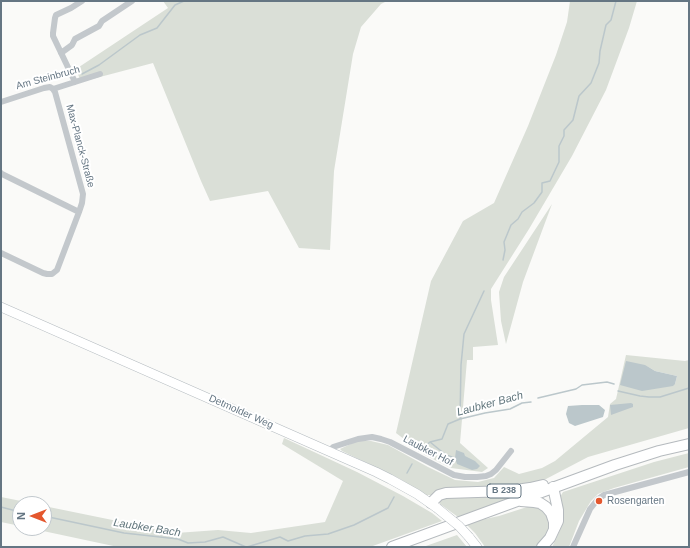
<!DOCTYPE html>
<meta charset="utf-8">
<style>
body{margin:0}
#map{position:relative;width:690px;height:548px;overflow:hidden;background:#fafaf8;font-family:Arial,sans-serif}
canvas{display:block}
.frame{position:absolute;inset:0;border:2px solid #657683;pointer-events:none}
.north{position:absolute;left:12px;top:496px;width:40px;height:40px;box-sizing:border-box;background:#fff;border:1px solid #c1c8cd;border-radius:50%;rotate:270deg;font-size:11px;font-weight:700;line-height:16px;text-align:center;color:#657683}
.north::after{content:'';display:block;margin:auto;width:14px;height:18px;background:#e4572e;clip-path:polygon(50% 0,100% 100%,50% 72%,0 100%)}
</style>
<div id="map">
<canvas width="690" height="548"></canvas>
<div class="frame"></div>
<div class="north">N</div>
</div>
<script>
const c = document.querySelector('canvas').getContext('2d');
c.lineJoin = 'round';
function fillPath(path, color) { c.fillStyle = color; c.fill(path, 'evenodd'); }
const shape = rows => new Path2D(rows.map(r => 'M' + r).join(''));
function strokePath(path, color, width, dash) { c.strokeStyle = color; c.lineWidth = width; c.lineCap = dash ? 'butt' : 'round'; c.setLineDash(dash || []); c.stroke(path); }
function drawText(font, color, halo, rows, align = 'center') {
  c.font = font + ' Arial,sans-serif'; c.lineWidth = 4; c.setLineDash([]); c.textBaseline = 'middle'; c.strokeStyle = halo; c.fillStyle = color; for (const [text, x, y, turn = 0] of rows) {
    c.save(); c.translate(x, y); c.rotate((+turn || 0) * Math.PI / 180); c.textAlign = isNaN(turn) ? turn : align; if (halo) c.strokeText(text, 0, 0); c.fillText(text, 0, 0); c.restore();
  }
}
fillPath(shape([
 [163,1,387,1,381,4,361,27,353,54,334,171,330,250,299,248,268,191,210,201,201,181,153,63,81,82,76,69,168,8],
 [570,1,637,1,629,28,606,90,572,156,529,229,491,289,491,300,498,345,473,347,473,360,467,360,460,443,488,468,482,472,451,468,425,455,396,433,431,281,463,221,494,203,528,126,556,55,567,22],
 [552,204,523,282,506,344,501,321,499,292,504,277],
 [626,355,685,361,689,360,689,428,588,457,546,479,535,482,510,488,434,495,426,495,400,479,342,451,340,449,357,441,371,441,388,445,428,467,455,480,478,482,494,478,504,467,519,474,542,468,555,461,608,417,610,404,616,399],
 [645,365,655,371,677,376,675,384],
 [284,438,357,472,403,496,432,513,442,521,370,547,118,547,29,528,44,528,44,506,176,533,218,530,251,533,325,522,343,481,282,444],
 [689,453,689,467,614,488,598,494,591,501,579,521,569,547,552,547,556,539,563,523,563,511,560,497,563,492,654,462],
 [524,494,458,517,440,504,440,501,443,498],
 [1,497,36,504,20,504,20,526,1,522],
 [527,507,535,507,540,509,546,515,548,523,549,530,545,538,537,546,535,547,485,547,475,533,466,524,480,520,499,516],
 [457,535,467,547,423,547]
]), '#dadfd7');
fillPath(shape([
 [626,361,645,365,655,371,677,376,675,384,673,386,642,391,620,385],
 [631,403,633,404,633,407,611,415,610,405],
 [582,405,599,405,605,410,603,417,575,426,569,423,566,414,568,406],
 [456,450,464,453,465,456,475,461,480,466,477,469,472,470,457,464,455,458]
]), '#bbc7cb');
strokePath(shape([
 [82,74,99,65,140,35,157,28,175,5,184,1],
 [503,260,505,250,504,242,511,225,518,219,522,212,534,203,542,192,542,183,550,181,559,162,559,146,564,136,564,130,573,120,579,96,591,83,599,63,600,51,606,25,611,20,616,1],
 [618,391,640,396,649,397,660,397,689,388],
 [538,398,576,389,582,385,607,382,614,384],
 [460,419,461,365,464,334,484,291],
 [430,442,446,455,455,458],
 [419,451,430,442,442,439,448,424,460,419,485,413,510,409,522,403,531,402],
 [407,473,412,464],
 [1,507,20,512],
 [44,516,124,533,178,539,188,543,205,542,223,537,246,547],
 [247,547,280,537,288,541,305,536,328,534,354,525,388,508,394,497]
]), '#bbc7cb', 1.5);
const secondary = shape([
 [1,307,376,472,390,479,417,494,437,508],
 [469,537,477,547]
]);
const primary = shape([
 [521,501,534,502,540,503,546,507,551,513,554,522,554,529],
 [431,503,439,495,446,493,509,491,530,488,543,485],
 [392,547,615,465,659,451,689,444],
 [542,547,550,538,558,521,558,510,553,487]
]);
strokePath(secondary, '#b3babf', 10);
strokePath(primary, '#b5babe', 12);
strokePath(shape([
 [61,53,72,45,75,39,99,26,102,21,132,1],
 [75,82,53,36,53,33,55,18,56,15,71,8,82,1],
 [1,102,44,88,50,87,53,89,100,74],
 [1,173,2,174,79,212],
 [1,253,43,273,47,274,52,274,57,270,79,212,82,203,83,194,55,92,53,89],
 [331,452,333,447,358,439,372,437,381,439,390,442,454,475,465,477,477,477,486,476,491,474,496,470,511,451],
 [573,547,590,509,598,499,604,495,689,472]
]), '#c3c8cc', 6);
strokePath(secondary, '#fff', 9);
strokePath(primary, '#fff', 10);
const secondaryBridge = shape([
 [437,508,459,526,469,537]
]);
strokePath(secondaryBridge, '#b3babf', 10, []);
strokePath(secondaryBridge, '#fff', 9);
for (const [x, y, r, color] of [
 [599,501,4,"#e4572e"]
]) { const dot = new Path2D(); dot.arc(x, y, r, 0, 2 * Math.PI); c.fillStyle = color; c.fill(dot); strokePath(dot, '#fff', 1.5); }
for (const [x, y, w] of [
 [504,491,34]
]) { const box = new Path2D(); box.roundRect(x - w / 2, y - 7, w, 14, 3); c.fillStyle = '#fff'; c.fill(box); strokePath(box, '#657683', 1); }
drawText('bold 9px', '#657683', null, [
 ["B 238",504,491]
]);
drawText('10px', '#657683', '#fff', [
 ["Am Steinbruch",48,78,-15],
 ["Max-Planck-Straße",80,146,75],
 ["Detmolder Weg",241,412,24],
 ["Laubker Hof",428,451,27]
]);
drawText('10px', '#657683', '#fff', [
 ["Rosengarten",607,501]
], 'left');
drawText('italic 11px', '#60757c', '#fff', [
 ["Laubker Bach",490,404,-15],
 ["Laubker Bach",147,528,9]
]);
</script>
